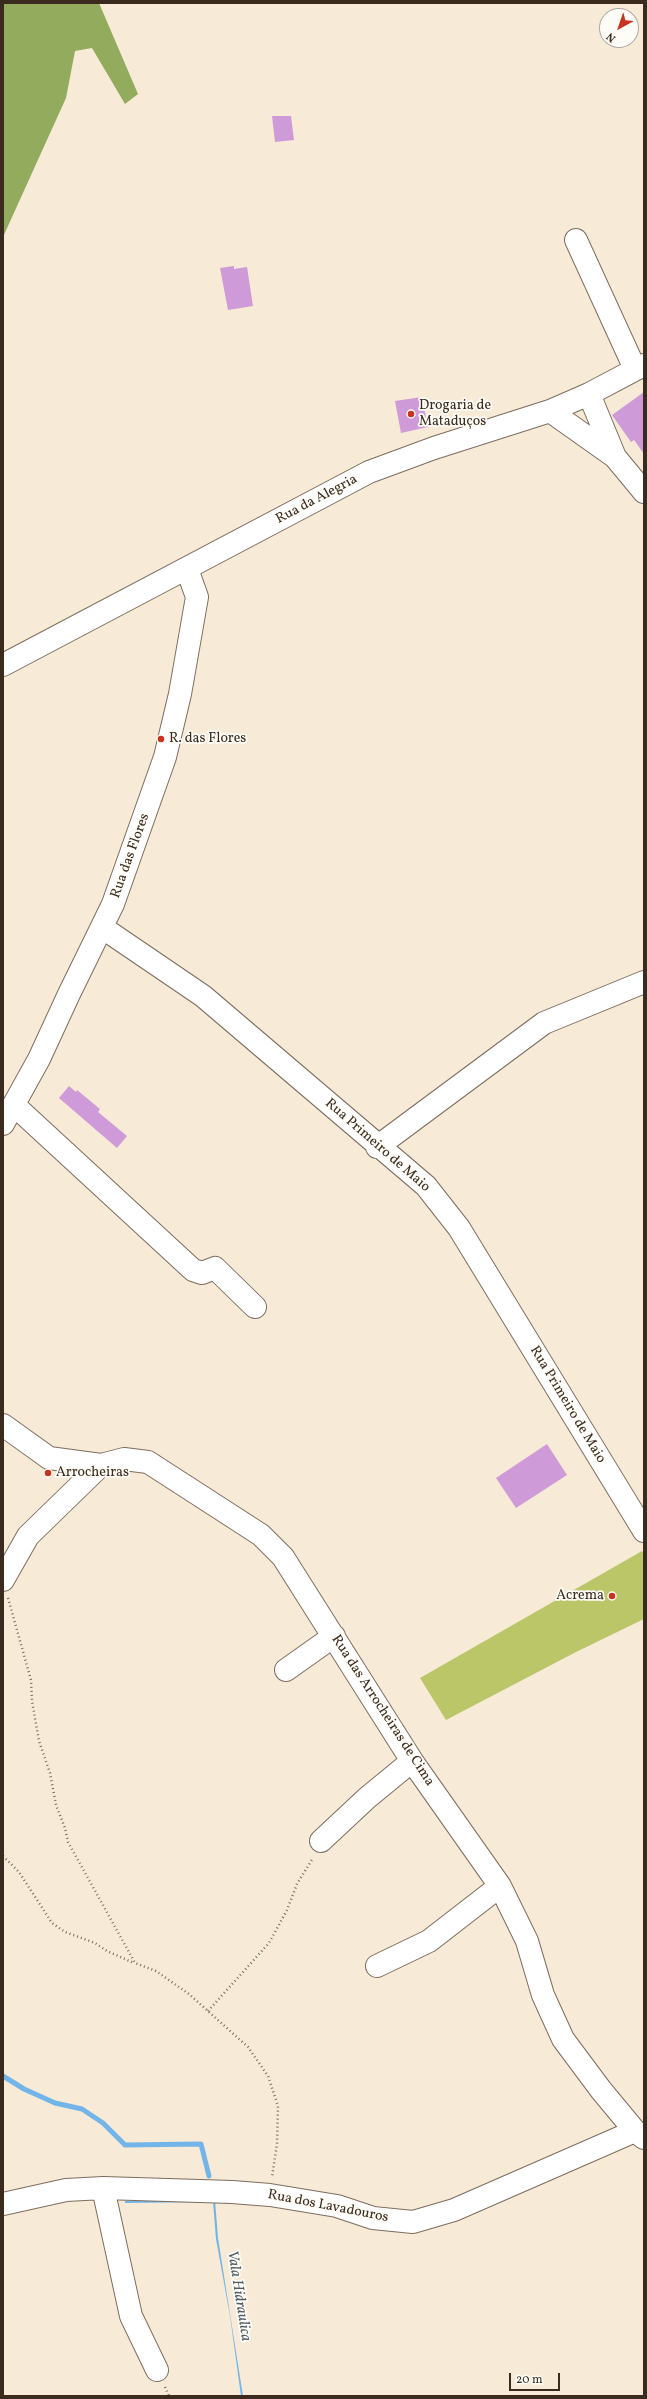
<!DOCTYPE html>
<meta charset="utf-8">
<style>
body{margin:0}
#map{position:relative;width:647px;height:2399px;overflow:hidden;background:#f7ead7;font-family:Vollkorn,serif}
canvas{display:block}
.frame{position:absolute;inset:0;border:4px solid #3b2a1e;pointer-events:none}
.north{position:absolute;left:599px;top:8px;width:40px;height:40px;box-sizing:border-box;background:#fdfcf7;border:1px solid #afa8a0;border-radius:50%;rotate:220deg;font-size:11px;font-weight:700;line-height:16px;text-align:center;color:#3b2a1e}
.north::after{content:'';display:block;margin:auto;width:14px;height:18px;background:#c8321e;clip-path:polygon(50% 0,100% 100%,50% 72%,0 100%)}
.scale{position:absolute;left:509px;top:2373px;width:51px;height:18px;box-sizing:border-box;border:2px solid #3b2a1e;border-top:0;padding-left:5px;font-size:12px;line-height:14px;white-space:nowrap;color:#3b2a1e;-webkit-text-stroke:3px #fdfcf7;paint-order:stroke}
</style>
<div id="map">
<canvas width="647" height="2399"></canvas>
<div class="frame"></div>
<div class="north">N</div>
<div class="scale">20 m</div>
</div>
<script>
const c = document.querySelector('canvas').getContext('2d');
c.lineJoin = 'round';
function fillPath(path, color) { c.fillStyle = color; c.fill(path, 'evenodd'); }
const shape = rows => new Path2D(rows.map(r => 'M' + r).join(''));
function strokePath(path, color, width, dash) { c.strokeStyle = color; c.lineWidth = width; c.lineCap = dash ? 'butt' : 'round'; c.setLineDash(dash || []); c.stroke(path); }
function drawText(font, color, halo, rows, align = 'center') {
  c.font = font + ' Vollkorn,serif'; c.lineWidth = 3.5; c.setLineDash([]); c.textBaseline = 'middle'; c.strokeStyle = halo; c.fillStyle = color; for (const [text, x, y, turn = 0] of rows) {
    c.save(); c.translate(x, y); c.rotate((+turn || 0) * Math.PI / 180); c.textAlign = isNaN(turn) ? turn : align; if (halo) c.strokeText(text, 0, 0); c.fillText(text, 0, 0); c.restore();
  }
}
fillPath(shape([
 [642,1551,644,1554,644,1619,576,1652,446,1720,420,1678]
]), '#bac668');
fillPath(shape([
 [3,3,99,3,138,94,125,104,92,48,75,51,66,98,3,237]
]), '#93ab5c');
fillPath(shape([
 [215,2200,218,2238,243,2396,241,2396,230,2316,216,2239,213,2202,125,2203,125,2201]
]), '#73b5e8');
strokePath(shape([
 [3,2076,24,2089,55,2103,82,2109,103,2123,125,2145,201,2144,209,2176]
]), '#73b5e8', 5);
fillPath(shape([
 [272,116,291,116,294,140,275,142],
 [234,266,234,269,247,267,253,306,228,310,220,268],
 [644,392,644,454,634,440,631,442,612,415],
 [422,397,428,427,401,433,395,401],
 [69,1086,76,1092,77,1090,100,1109,98,1112,127,1136,117,1148,59,1098],
 [547,1444,567,1475,516,1508,496,1478]
]), '#ce9bd8');
const minor = shape([
 [576,240,635,369],
 [589,394,615,457],
 [550,411,615,457,644,492],
 [3,665,369,472,434,448,550,411,589,394,644,365],
 [103,928,203,996,426,1186,459,1228,644,1531],
 [14,1105,193,1270,202,1273,215,1268,255,1307],
 [3,1124,39,1059,69,994,113,904,165,757,180,694,197,597,187,569],
 [377,1147,544,1023,644,982],
 [3,1425,49,1458,101,1465,124,1459,148,1462,261,1535,283,1557,412,1761,500,1886,527,1941,543,1995,563,2039,601,2090,635,2131,644,2138],
 [3,1580,28,1536,101,1465],
 [286,1670,334,1636],
 [321,1841,367,1798,412,1761],
 [377,1966,429,1941,500,1886],
 [103,2188,131,2316,157,2370],
 [3,2204,66,2190,103,2188,232,2192,270,2195,337,2206,373,2218,413,2222,454,2210,635,2131]
]);
strokePath(minor, '#7d6d5f', 24);
strokePath(shape([
 [8,1598,31,1680,32,1701,39,1741,50,1773,56,1805,65,1828,68,1842,135,1963,156,1971,189,1994,248,2047,268,2076,278,2106,277,2144,272,2177],
 [3,1856,19,1872,52,1923,65,1932,95,1943,107,1951,134,1963],
 [208,2011,269,1943,287,1910,297,1884,313,1858],
 [165,2387,169,2396]
]), '#7d6d5f', 2.5, [1, 3]);
strokePath(minor, '#fff', 22);
for (const [x, y, r, color] of [
 [411,414,4,"#c8321e"],
 [161,739,4,"#c8321e"],
 [48,1473,4,"#c8321e"],
 [612,1596,4,"#c8321e"]
]) { const dot = new Path2D(); dot.arc(x, y, r, 0, 2 * Math.PI); c.fillStyle = color; c.fill(dot); strokePath(dot, '#fdfcf7', 1.5); }
drawText('14px', '#3b2a1e', '#fdfcf7', [
 ["Drogaria de",419,406],
 ["Mataduços",419,422],
 ["R. das Flores",169,739],
 ["Arrocheiras",56,1473],
 ["Acrema",604,1596,"right"]
], 'left');
drawText('14px', '#3b2a1e', '#fdfcf7', [
 ["Rua da Alegria",317,500,-28],
 ["Rua das Flores",131,856,-70],
 ["Rua Primeiro de Maio",377,1146,41],
 ["Rua Primeiro de Maio",567,1405,59],
 ["Rua das Arrocheiras de Cima",382,1711,57],
 ["Rua dos Lavadouros",328,2207,11]
]);
drawText('italic 15px', '#4f5b65', '#fdfcf7', [
 ["Vala Hidraulica",238,2296,81]
]);
</script>
